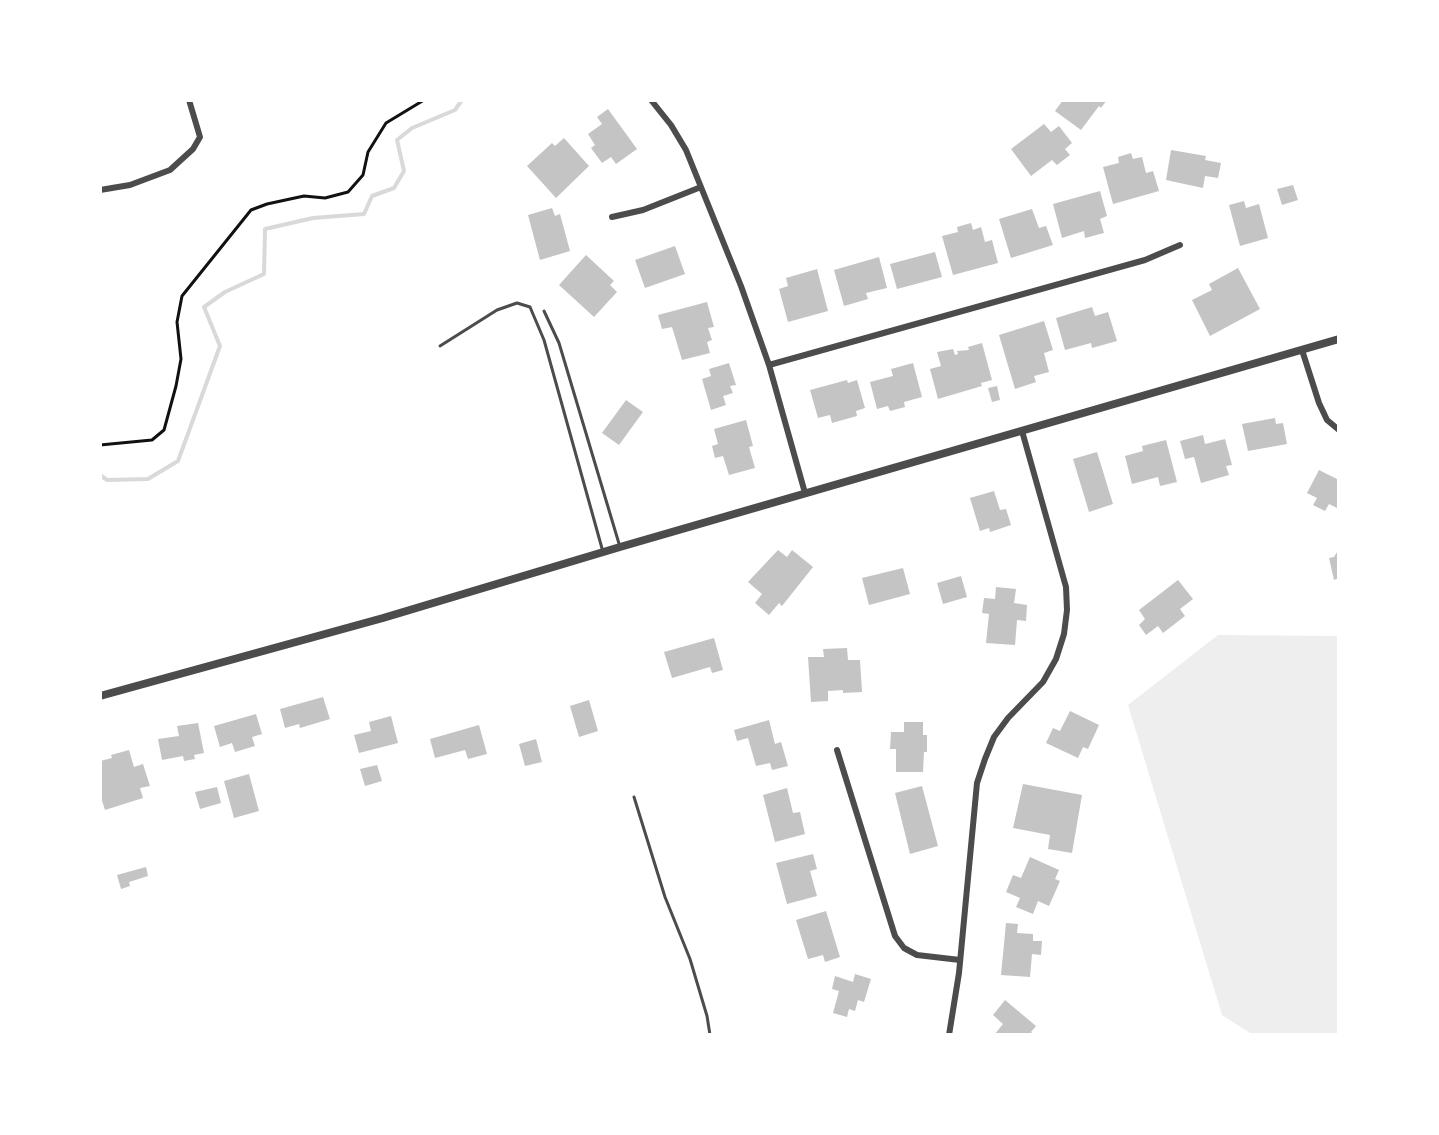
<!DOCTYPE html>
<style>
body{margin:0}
#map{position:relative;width:1439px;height:1135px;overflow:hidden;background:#fff;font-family:"DejaVu Sans",sans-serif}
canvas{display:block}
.frame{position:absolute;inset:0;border:102px solid #fff;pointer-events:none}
</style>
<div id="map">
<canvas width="1439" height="1135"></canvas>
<div class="frame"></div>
</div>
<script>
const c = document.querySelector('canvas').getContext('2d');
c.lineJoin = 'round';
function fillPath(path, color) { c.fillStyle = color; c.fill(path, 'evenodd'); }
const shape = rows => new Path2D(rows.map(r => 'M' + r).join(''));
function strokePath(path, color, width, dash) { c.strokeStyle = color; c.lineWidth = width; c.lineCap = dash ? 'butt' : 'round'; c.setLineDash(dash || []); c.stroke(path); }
fillPath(shape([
 [1218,635,1339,636,1339,1035,1253,1035,1222,1015,1128,705]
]), '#eee');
strokePath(shape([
 [100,475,107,480,148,479,178,461,220,346,204,307,225,292,264,274,265,229,313,218,364,214,372,196,394,188,404,171,397,140,412,128,455,110,462,100]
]), '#d9d9d9', 4);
fillPath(shape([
 [1063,100,1107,100,1101,108,1099,106,1081,130,1055,111],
 [608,109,637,149,616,164,611,157,602,163,591,148,595,145,588,134,602,124,597,117],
 [1044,124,1051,132,1059,126,1072,143,1065,149,1070,155,1057,165,1052,160,1031,176,1011,149],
 [564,138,589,166,556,198,527,166,552,143,555,146],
 [1171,150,1206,156,1205,160,1221,163,1218,178,1205,176,1203,188,1166,180],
 [1131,153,1133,159,1142,157,1146,173,1153,171,1159,191,1113,204,1103,167,1119,163,1118,157],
 [1293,185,1298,200,1282,205,1277,189],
 [1100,191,1107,216,1100,219,1104,233,1085,238,1084,231,1062,238,1053,204],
 [1244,201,1246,208,1259,204,1268,238,1240,246,1229,205],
 [552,208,555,216,560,214,570,251,540,260,528,215],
 [1032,209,1039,228,1046,226,1053,245,1011,258,999,219],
 [971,223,973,230,981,227,985,242,992,240,998,263,953,275,942,236,958,232,957,227],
 [675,246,685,274,645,288,635,260],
 [935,252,942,277,897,289,890,264],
 [586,255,614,281,610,285,617,292,594,317,559,285],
 [879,257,887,288,866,293,868,299,844,306,834,270],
 [1238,268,1260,309,1210,336,1192,300,1212,290,1209,284],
 [817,269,828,311,788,322,779,289,788,286,786,278],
 [707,302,714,327,708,328,712,340,707,342,710,353,682,360,672,327,662,329,658,315],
 [1092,307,1095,316,1108,312,1117,341,1092,348,1091,343,1065,350,1056,318],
 [1044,321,1053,350,1044,353,1049,372,1034,376,1036,382,1015,389,999,335],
 [982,343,992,380,981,383,982,386,938,399,930,369,941,366,937,352,953,349,955,355,958,354,957,351,969,350,968,347],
 [729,363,736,385,730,386,733,393,723,396,726,405,711,410,702,379,711,376,709,369],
 [913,363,922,397,904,402,905,407,890,411,888,406,877,409,870,382,893,376,891,369],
 [847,380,848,383,857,380,865,408,856,411,857,416,832,423,830,415,818,418,810,390],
 [997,386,1000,400,992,402,988,388],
 [626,400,643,412,619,445,602,433],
 [1275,418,1276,424,1283,423,1287,444,1248,451,1242,424],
 [746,420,753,446,749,447,755,468,729,475,723,456,715,458,712,446,718,444,714,429],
 [1203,435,1205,444,1225,439,1232,465,1226,466,1229,475,1201,483,1194,457,1185,459,1180,441],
 [1166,440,1177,482,1160,486,1158,477,1132,484,1125,456,1143,451,1142,446],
 [1097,452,1113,504,1089,512,1073,459],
 [1319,470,1339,480,1339,509,1329,504,1325,511,1313,505,1317,498,1307,493],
 [994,491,1000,510,1006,509,1011,525,990,532,989,528,980,531,970,498],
 [1339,549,1339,578,1334,580,1329,558,1334,557],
 [778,550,787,557,792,550,813,567,782,606,779,603,769,615,755,603,762,594,748,582],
 [903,568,910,594,869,605,862,578],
 [961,576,967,597,943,604,937,583],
 [1178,580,1193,599,1180,609,1185,616,1163,633,1158,626,1146,635,1139,625,1145,619,1139,610],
 [996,587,1016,589,1014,603,1027,605,1026,621,1017,620,1015,645,986,643,989,614,982,613,984,598,995,599],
 [714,638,723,670,712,673,710,667,672,678,664,652],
 [847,648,848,660,860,660,862,692,843,693,843,690,828,691,828,701,811,702,808,657,824,657,823,649],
 [323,697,330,719,300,728,299,724,285,728,280,709],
 [589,700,598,731,579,737,570,706],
 [1070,711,1099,725,1088,749,1083,747,1078,758,1046,743,1053,728,1060,731],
 [256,714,262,734,252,737,255,746,235,752,232,743,220,747,214,726],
 [391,716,398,743,359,753,354,735,371,731,369,722],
 [769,720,775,744,781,742,788,766,772,770,770,763,756,766,748,738,737,741,734,730],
 [904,722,923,722,923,735,927,735,927,752,924,752,923,772,896,772,896,749,890,749,891,732,904,732],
 [198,723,204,753,194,755,195,759,184,761,183,756,162,760,158,739,179,736,177,726],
 [479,725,487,754,468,759,465,750,435,758,430,739],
 [536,739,542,762,525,766,519,744],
 [129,750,134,767,143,764,150,786,140,788,143,798,105,810,100,794,100,761,112,758,111,755],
 [377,765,382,781,365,786,360,769],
 [249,774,259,811,234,818,224,781],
 [1023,784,1082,795,1072,853,1048,849,1050,835,1013,828],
 [922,786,938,846,910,854,895,793],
 [217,787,221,803,200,809,195,792],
 [787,788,793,813,800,812,805,834,775,842,763,795],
 [813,854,817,869,810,871,817,896,787,904,776,863],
 [1030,857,1059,870,1055,879,1060,881,1049,906,1038,901,1033,914,1016,907,1020,898,1006,892,1013,875,1021,878],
 [146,867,148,876,129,882,130,886,121,889,117,875],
 [826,911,840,957,825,962,823,955,808,959,796,920],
 [1006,923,1018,924,1017,933,1033,934,1033,941,1042,941,1041,955,1032,954,1030,977,1001,975],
 [855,974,871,979,864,1002,858,1000,855,1011,849,1009,847,1017,833,1013,839,991,832,989,835,976,853,982],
 [1005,1000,1036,1026,1031,1032,1035,1035,994,1035,1003,1024,993,1015]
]), '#c4c4c4');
strokePath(shape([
 [100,445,152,440,164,430,176,386,181,359,177,322,182,296,251,210,267,204,304,196,325,198,348,192,363,175,368,152,386,123,424,100]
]), '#111', 3);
strokePath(shape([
 [544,311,559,343,620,547],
 [440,346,497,310,517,303,530,307,544,340,603,552],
 [634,797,665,897,690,959,707,1016,710,1035]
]), '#4c4c4c', 3);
strokePath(shape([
 [651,100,671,125,686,150,741,286,769,365,805,493],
 [100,190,130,185,170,170,193,149,200,137,189,100],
 [612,217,643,210,701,187],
 [1302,350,1319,403,1327,420,1339,430],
 [769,365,1145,260,1180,245],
 [837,750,895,936,904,948,917,955,960,960],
 [949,1035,959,973,977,783,985,759,994,737,1008,718,1043,682,1056,659,1064,634,1067,610,1066,587,1022,431]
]), '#4c4c4c', 6);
strokePath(shape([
 [100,696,383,618,620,547,1339,339]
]), '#4c4c4c', 8);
</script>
